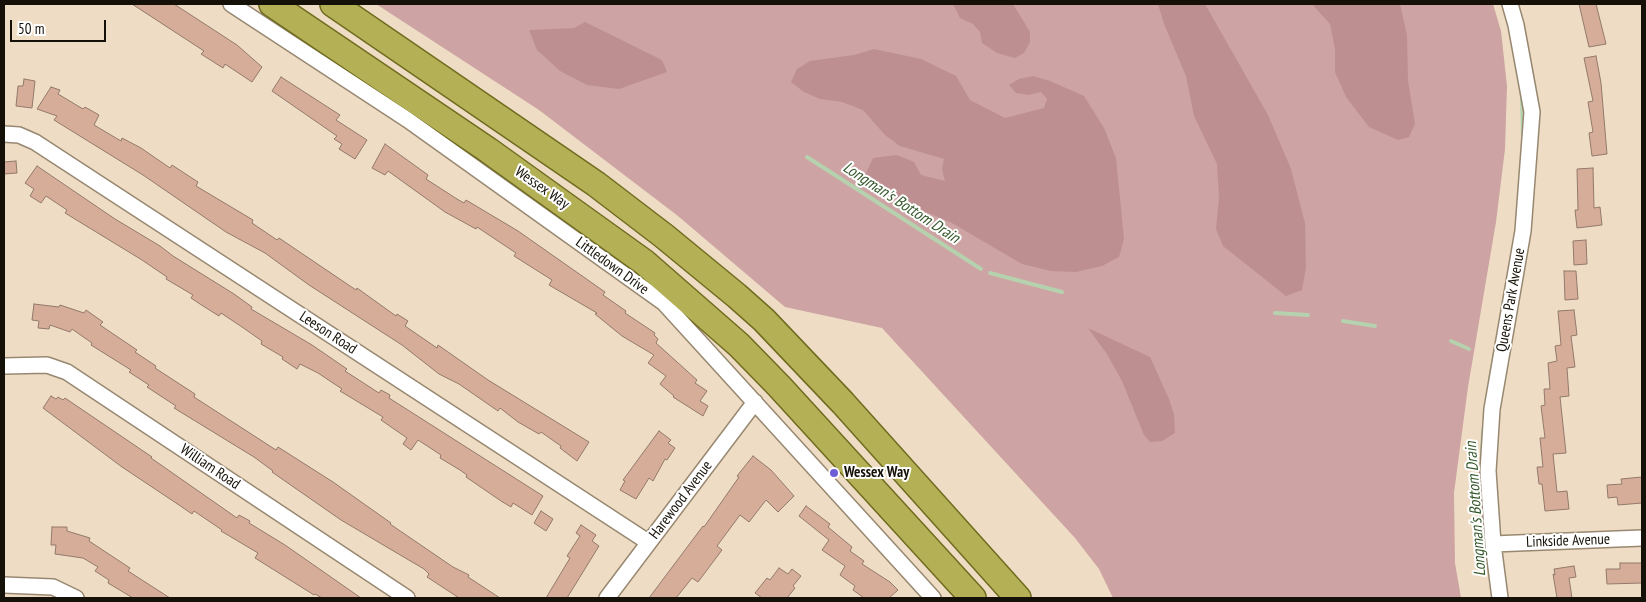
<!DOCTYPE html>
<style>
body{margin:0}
#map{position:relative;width:1646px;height:602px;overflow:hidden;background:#eeddc4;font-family:"PT Sans Narrow",sans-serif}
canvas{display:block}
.frame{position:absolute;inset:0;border:5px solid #161108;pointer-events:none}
.scale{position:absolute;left:10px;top:20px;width:96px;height:22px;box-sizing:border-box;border:2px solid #161108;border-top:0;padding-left:6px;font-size:15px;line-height:18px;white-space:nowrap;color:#161108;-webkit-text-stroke:4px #fff;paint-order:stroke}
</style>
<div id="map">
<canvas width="1646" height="602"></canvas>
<div class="frame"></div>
<div class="scale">50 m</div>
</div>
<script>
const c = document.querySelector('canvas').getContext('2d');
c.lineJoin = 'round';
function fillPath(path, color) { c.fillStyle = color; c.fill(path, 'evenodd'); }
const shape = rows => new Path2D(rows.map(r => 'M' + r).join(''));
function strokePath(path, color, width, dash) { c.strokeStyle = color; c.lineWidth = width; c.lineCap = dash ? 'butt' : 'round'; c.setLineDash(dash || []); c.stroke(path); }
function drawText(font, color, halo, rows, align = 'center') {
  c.font = font + ' "PT Sans Narrow",sans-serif'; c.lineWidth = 4; c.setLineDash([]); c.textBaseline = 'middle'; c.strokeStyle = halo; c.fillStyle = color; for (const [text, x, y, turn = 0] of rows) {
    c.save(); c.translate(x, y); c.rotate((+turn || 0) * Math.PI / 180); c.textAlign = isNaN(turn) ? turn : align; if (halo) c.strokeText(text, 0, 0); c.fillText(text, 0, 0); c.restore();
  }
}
fillPath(shape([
 [376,4,1493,4,1501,31,1507,86,1505,149,1496,222,1468,387,1454,493,1455,563,1461,598,1113,598,1099,569,1075,538,882,328,785,307,678,216,539,110]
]), '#cda3a4');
fillPath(shape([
 [953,4,1013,4,1030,32,1030,42,1024,53,1015,58,997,53,982,43,980,32,973,24,960,18],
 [1158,4,1205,4,1268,115,1291,169,1305,223,1306,267,1302,290,1286,296,1223,246,1216,229,1219,197,1217,164,1194,116,1186,76,1164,24],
 [1312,4,1400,4,1407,35,1408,81,1415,124,1409,137,1398,140,1369,127,1346,97,1335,72,1335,49,1330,24],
 [585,22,662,60,667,72,619,89,587,85,560,71,537,50,529,30,574,28],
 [874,49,921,59,956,76,970,100,1005,118,1044,108,1047,99,1041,92,1028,95,1016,93,1009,85,1019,79,1033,76,1050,81,1084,96,1104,128,1116,158,1124,239,1119,257,1102,266,1076,272,1051,271,1022,264,952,223,870,188,866,173,873,158,897,155,914,162,921,175,945,181,942,169,944,159,900,146,885,135,863,110,842,102,820,99,804,92,791,82,797,69,810,61,854,55],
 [1088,328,1150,357,1169,399,1174,414,1175,433,1162,441,1150,442,1144,435,1122,381,1107,354]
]), '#bd8f91');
strokePath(shape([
 [1522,97,1523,137],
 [807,157,981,269],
 [990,273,1062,292],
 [1275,313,1308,315],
 [1343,321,1375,326],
 [1451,341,1469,349],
 [1490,379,1495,352],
 [1482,461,1483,431]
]), '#b6d1ae', 4);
const building = shape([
 [132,4,174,4,237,45,262,67,252,82,225,64,223,68,201,54,204,51,132,4],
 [1579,4,1596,4,1606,44,1589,47,1579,4],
 [1596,56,1601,83,1607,154,1592,156,1589,133,1593,132,1588,102,1593,101,1584,58,1596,56],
 [281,77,340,115,336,120,367,140,355,159,339,149,342,144,334,139,337,136,272,91,281,77],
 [24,79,35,81,32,108,16,106,18,86,23,86,24,79],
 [51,87,60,90,58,94,83,109,85,107,99,115,94,125,121,141,122,138,141,148,170,168,172,165,198,182,196,186,253,220,252,223,277,240,279,238,356,290,357,288,396,316,397,314,408,321,405,326,437,348,438,345,488,380,589,442,577,461,560,448,561,446,541,432,539,434,518,422,500,408,498,411,459,384,439,374,402,345,309,285,265,253,226,232,143,175,54,120,57,116,37,109,51,87],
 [385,144,428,175,426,179,457,199,464,203,466,200,518,231,605,292,603,295,626,311,625,313,655,333,654,335,658,339,656,343,697,380,695,383,707,391,700,401,708,406,703,416,673,397,674,396,660,384,666,376,648,363,654,355,622,336,595,314,597,313,549,285,552,280,514,256,516,253,477,227,476,229,445,212,388,171,385,175,372,168,385,144],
 [16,161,17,173,4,174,4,162,16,161],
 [37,166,115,219,160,246,173,256,234,294,252,307,251,309,312,345,347,369,345,371,379,393,381,390,390,395,389,398,543,496,532,515,513,503,511,507,501,501,466,477,467,475,460,470,440,458,441,455,418,440,411,450,403,444,407,438,381,420,383,417,340,391,342,389,318,373,300,364,297,369,282,359,283,357,261,344,262,341,242,327,221,313,219,316,203,306,191,298,193,295,166,279,167,277,142,260,65,213,67,210,46,196,41,203,30,196,34,189,25,183,37,166],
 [1593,168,1594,208,1600,207,1602,225,1577,228,1575,210,1578,210,1577,169,1593,168],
 [1586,240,1587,264,1574,265,1573,241,1586,240],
 [1564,271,1576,271,1578,299,1565,300,1564,271],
 [34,304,59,307,60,305,84,313,86,310,103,322,100,325,137,350,135,352,156,366,155,368,195,394,194,397,276,450,278,447,333,482,391,523,390,524,453,567,469,575,468,577,500,598,459,598,450,592,427,577,429,574,424,569,341,520,272,472,273,471,254,457,174,408,176,406,147,387,149,385,129,372,131,370,91,345,92,343,72,329,70,332,50,325,49,329,38,328,39,321,32,320,34,304],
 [1574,310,1577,335,1571,336,1575,367,1567,368,1569,396,1560,397,1566,453,1553,454,1557,492,1567,491,1569,509,1545,511,1542,484,1539,484,1537,467,1543,467,1540,438,1545,438,1541,406,1545,405,1544,389,1550,389,1548,363,1557,361,1555,346,1561,345,1558,311,1574,310],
 [51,396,56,399,58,397,63,400,65,398,152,457,151,458,237,518,239,515,250,521,249,523,285,545,361,598,322,598,315,594,314,595,255,558,258,553,221,531,222,530,194,511,192,514,179,505,122,467,43,408,51,396],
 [659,431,671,440,668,443,675,448,667,460,665,459,653,481,649,478,636,499,620,490,625,481,623,480,659,431],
 [753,456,771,470,794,496,778,512,766,500,749,522,740,515,717,546,722,550,698,582,692,578,676,598,649,598,703,526,704,527,739,477,737,476,753,456],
 [1642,477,1642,503,1618,505,1617,497,1608,498,1607,485,1622,484,1621,479,1642,477],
 [806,506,830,524,828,527,852,547,850,551,864,561,862,564,890,582,898,590,889,598,864,598,853,590,855,586,840,575,845,566,822,550,829,540,799,516,806,506],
 [541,511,553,519,546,531,534,523,541,511],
 [581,525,596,535,592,541,599,546,567,598,546,598,570,558,567,556,580,536,576,533,581,525],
 [52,527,67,527,67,531,90,538,89,541,130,568,128,571,170,598,133,598,108,583,109,580,95,571,98,567,83,558,55,554,56,545,51,545,52,527],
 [1620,563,1642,563,1642,583,1607,584,1606,569,1620,569,1620,563],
 [1574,566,1576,577,1569,578,1572,598,1557,598,1553,574,1555,575,1554,569,1574,566],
 [779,568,788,574,792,569,801,576,793,586,795,588,787,598,762,598,755,593,767,578,770,580,779,568]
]);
fillPath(building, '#d6ad99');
strokePath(building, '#93796c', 1);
const minor = shape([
 [231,4,408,120,664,303,933,598],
 [4,134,19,135,35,142,648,542],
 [4,366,47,365,67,372,407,598],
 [1493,544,1642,538],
 [4,585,53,587,76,598],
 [607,598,755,402],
 [1500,598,1493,544,1488,471,1492,409,1523,231,1532,112,1516,25,1510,4]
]);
const trunk = shape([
 [272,4,488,150,644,262,739,345,779,386,973,598],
 [333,4,596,184,664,236,737,296,764,320,843,403,1018,598]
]);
strokePath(minor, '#988871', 18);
strokePath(trunk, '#706c1f', 28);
strokePath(minor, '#fff', 15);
strokePath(trunk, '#b3b056', 25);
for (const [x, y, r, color] of [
 [834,473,5,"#6c5dd7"]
]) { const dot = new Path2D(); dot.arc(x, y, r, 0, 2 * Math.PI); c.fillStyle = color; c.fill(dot); strokePath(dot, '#fff', 2); }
drawText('15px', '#161108', '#fff', [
 ["Wessex Way",542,188,35],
 ["Littledown Drive",612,266,36],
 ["Queens Park Avenue",1511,300,-80],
 ["Leeson Road",328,333,33],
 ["William Road",210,467,34],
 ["Harewood Avenue",681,500,-53],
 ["Linkside Avenue",1568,541,-2]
]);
drawText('bold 15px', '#161108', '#fff', [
 ["Wessex Way",844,473]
], 'left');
drawText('italic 16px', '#345829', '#fff', [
 ["Longman's Bottom Drain",901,203,33],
 ["Longman's Bottom Drain",1476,509,-94]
]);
</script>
